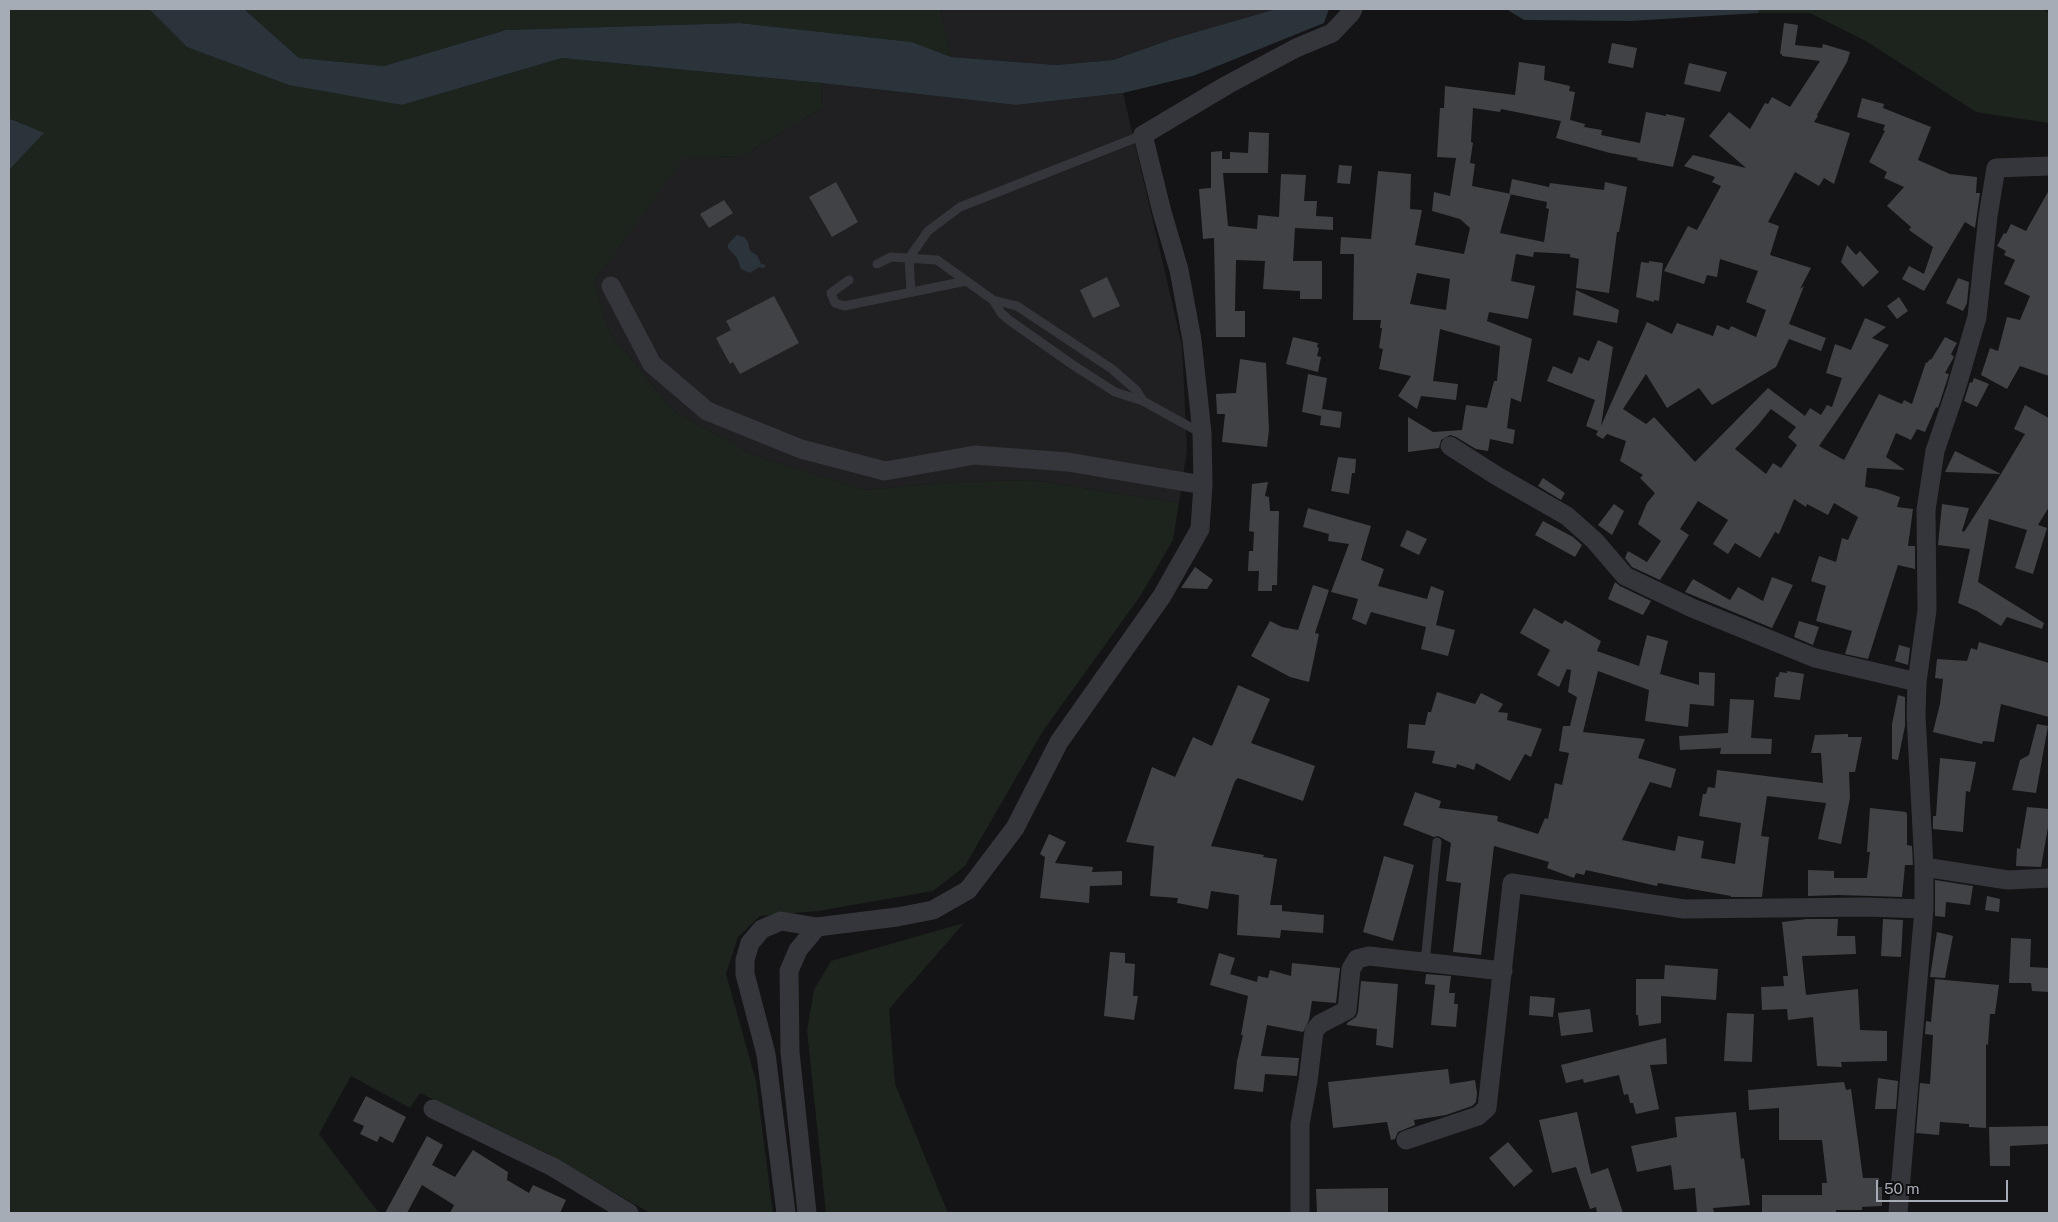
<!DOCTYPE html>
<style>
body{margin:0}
#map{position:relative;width:2058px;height:1222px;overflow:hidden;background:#141416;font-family:"Public Sans",sans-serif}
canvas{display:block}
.frame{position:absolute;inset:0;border:10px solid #a6acb6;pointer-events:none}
.scale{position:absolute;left:1876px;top:1180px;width:132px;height:22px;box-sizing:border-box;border:2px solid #a6acb6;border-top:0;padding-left:6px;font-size:15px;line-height:18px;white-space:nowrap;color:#a6acb6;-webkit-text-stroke:4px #0f0f11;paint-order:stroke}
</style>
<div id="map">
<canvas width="2058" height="1222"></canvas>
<div class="frame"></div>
<div class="scale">50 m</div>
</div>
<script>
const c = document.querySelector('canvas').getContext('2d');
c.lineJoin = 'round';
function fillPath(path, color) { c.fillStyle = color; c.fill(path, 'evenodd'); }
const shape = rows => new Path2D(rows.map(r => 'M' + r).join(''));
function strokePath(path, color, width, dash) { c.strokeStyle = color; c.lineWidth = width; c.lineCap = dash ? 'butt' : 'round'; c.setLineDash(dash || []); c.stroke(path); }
fillPath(shape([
 [940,9,1276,9,1172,39,1113,60,1056,65,951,57],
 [821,83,1016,105,1123,93,1182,345,1187,450,1179,503,1033,480,953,482,865,490,751,454,674,411,609,332,594,282,684,157,743,156,822,108]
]), '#202023');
fillPath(shape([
 [9,9,149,9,187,47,402,105,562,58,821,83,822,108,743,156,684,158,594,282,609,332,674,411,751,454,865,490,953,482,1033,480,1179,503,1173,540,1141,595,1043,731,965,866,933,891,818,911,760,916,738,937,726,974,756,1081,773,1213,650,1213,549,1154,420,1093,410,1108,351,1076,319,1134,379,1213,9,1213,9,170,43,134,12,119,9,120],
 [244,9,940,9,951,57,912,42,740,23,506,30,384,66,299,58],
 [1760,9,2044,9,2049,14,2049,123,1976,112,1866,41,1810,13,1758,13],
 [964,923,889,1009,895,1084,948,1213,826,1213,807,1030,814,990,831,961]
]), '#1c241d');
fillPath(shape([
 [149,9,244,9,299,58,384,66,506,30,740,23,912,42,951,57,1056,65,1113,60,1172,39,1276,9,1329,9,1324,23,1193,76,1123,93,1016,105,821,83,562,58,402,105,289,85,187,47],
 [1506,9,1760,9,1758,13,1631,21,1524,20],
 [11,119,44,133,9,170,9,120],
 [737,235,744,237,748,242,750,251,757,255,761,264,766,265,764,268,759,267,750,273,741,269,737,258,728,248,728,244]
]), '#2a343a');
fillPath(shape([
 [1784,23,1798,25,1795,45,1822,48,1823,44,1850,52,1847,62,1817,115,1818,116,1814,122,1850,133,1834,184,1824,178,1819,186,1795,172,1768,222,1779,226,1770,255,1811,268,1800,289,1804,286,1789,324,1826,338,1821,351,1789,339,1776,367,1712,405,1699,388,1667,408,1646,374,1623,409,1646,424,1654,417,1695,462,1768,388,1805,416,1810,408,1821,415,1827,405,1832,407,1842,378,1826,373,1835,344,1851,350,1865,318,1886,327,1872,338,1889,345,1819,446,1844,460,1879,394,1902,404,1904,400,1912,404,1926,362,1927,363,1930,359,1931,360,1945,337,1957,343,1951,354,1954,357,1945,373,1949,374,1938,408,1936,407,1925,432,1917,429,1911,440,1896,433,1886,457,1905,470,1867,468,1865,487,1877,489,1900,497,1897,507,1913,509,1908,546,1915,546,1915,569,1898,565,1868,659,1845,654,1852,631,1816,621,1826,586,1811,581,1819,556,1836,562,1842,538,1848,540,1858,517,1834,503,1828,515,1807,504,1806,507,1794,499,1779,534,1775,532,1760,558,1735,543,1728,554,1713,544,1728,520,1698,501,1680,529,1689,535,1660,580,1632,567,1625,558,1628,551,1647,562,1661,541,1638,524,1647,503,1655,493,1640,478,1643,475,1620,461,1626,441,1607,434,1603,439,1596,435,1598,431,1586,426,1595,400,1547,381,1553,366,1572,374,1579,357,1589,361,1598,340,1613,347,1601,426,1647,322,1672,334,1677,323,1713,336,1717,325,1729,330,1731,326,1756,337,1766,310,1746,302,1758,271,1720,259,1717,277,1707,275,1704,284,1664,271,1688,226,1697,230,1721,186,1712,182,1715,177,1684,166,1693,155,1746,168,1709,136,1729,112,1750,129,1765,103,1768,104,1772,97,1790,107,1820,61,1782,56,1782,54,1780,54],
 [1771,409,1796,427,1788,437,1797,445,1781,468,1773,463,1766,474,1735,449,1758,425],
 [1612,43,1637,48,1633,68,1608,63],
 [1519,62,1545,66,1544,80,1570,86,1569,91,1575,92,1570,120,1585,124,1584,127,1602,130,1601,135,1640,143,1646,112,1666,116,1666,114,1685,118,1673,167,1637,160,1638,158,1610,153,1556,138,1561,121,1501,109,1500,112,1473,108,1471,142,1473,143,1470,163,1475,164,1472,186,1511,194,1500,233,1544,242,1549,209,1546,208,1547,202,1509,194,1512,179,1549,187,1550,183,1604,190,1605,182,1627,187,1619,232,1617,232,1609,293,1576,288,1579,259,1570,257,1570,254,1534,252,1533,257,1516,254,1511,281,1535,286,1528,319,1489,312,1487,321,1532,339,1521,402,1511,398,1507,428,1515,430,1513,444,1490,439,1488,451,1476,449,1456,437,1450,435,1441,440,1439,448,1408,452,1408,417,1433,432,1462,430,1466,405,1487,408,1494,381,1497,381,1500,346,1440,329,1433,381,1458,384,1456,400,1421,396,1417,409,1398,396,1411,376,1379,369,1383,349,1379,348,1382,328,1380,328,1381,320,1353,320,1354,254,1340,254,1341,237,1371,239,1378,171,1411,174,1410,209,1422,210,1415,245,1464,254,1470,228,1460,219,1432,211,1434,192,1450,196,1456,158,1437,157,1440,108,1444,108,1445,86,1515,95],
 [1417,273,1450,279,1446,310,1410,304],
 [1689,63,1727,72,1720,92,1684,84],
 [1862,98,1884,104,1883,108,1931,127,1918,160,1950,174,1977,177,1976,193,1980,193,1975,228,1965,222,1924,291,1902,279,1909,266,1924,274,1933,247,1909,230,1911,227,1887,206,1904,187,1884,178,1887,172,1869,162,1885,131,1883,130,1885,125,1857,117],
 [1249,132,1269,133,1268,173,1223,173,1228,226,1257,229,1258,215,1279,217,1281,174,1306,175,1304,201,1317,201,1316,216,1333,217,1333,230,1295,228,1293,261,1322,261,1322,299,1300,299,1300,291,1263,289,1265,261,1236,260,1235,311,1245,311,1245,337,1216,337,1214,238,1203,239,1199,189,1211,188,1211,152,1222,151,1222,159,1230,159,1230,152,1248,153],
 [1339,165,1352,166,1350,184,1337,183],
 [836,182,858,222,832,237,809,197],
 [2049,190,2049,376,2020,366,2007,389,1981,375,1990,348,1998,351,2007,317,2020,320,2030,296,2004,284,2015,260,2004,255,2006,251,1997,246,2004,233,2006,234,2011,224,2026,231],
 [724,200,733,213,709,228,700,214],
 [1847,245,1856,255,1860,251,1879,272,1863,287,1841,262],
 [1649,261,1663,263,1659,301,1654,300,1654,302,1636,297,1641,262,1649,263],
 [1107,277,1120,306,1093,318,1080,290],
 [1958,278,1969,282,1967,303,1963,311,1946,303],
 [1576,290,1619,310,1617,323,1573,315],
 [774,296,799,343,740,374,733,362,730,364,716,338,731,330,726,321],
 [1899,297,1908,311,1897,319,1887,306],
 [1293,337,1318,343,1317,347,1319,348,1317,356,1321,357,1318,372,1286,364],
 [1240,359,1266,363,1269,430,1267,447,1222,442,1225,414,1217,414,1216,394,1236,393],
 [1308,374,1327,378,1321,416,1302,412],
 [1974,378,1989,384,1977,407,1964,401,1970,382,1972,383],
 [2025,405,2049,418,2049,507,2038,525,2047,528,2043,541,2033,574,2015,568,2027,530,1989,519,1978,582,2044,623,2042,629,2007,617,2001,626,1977,611,1958,603,1970,549,1938,545,1942,504,1969,508,1962,531,1964,532,2001,474,1945,472,1955,451,2001,474,2025,434,2014,429],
 [1322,409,1342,412,1340,428,1320,425],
 [1338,457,1356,459,1355,473,1352,473,1349,494,1331,491],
 [1543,478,1565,493,1561,500,1538,486],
 [1268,482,1265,496,1269,497,1270,511,1279,511,1277,585,1272,585,1272,591,1258,591,1259,571,1248,571,1249,551,1253,551,1254,532,1249,531,1252,484],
 [1614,504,1624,511,1612,535,1598,525],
 [1308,508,1371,526,1361,560,1384,569,1378,586,1427,599,1431,586,1444,591,1436,625,1455,630,1448,656,1421,649,1426,627,1371,612,1366,625,1352,619,1358,599,1331,592,1349,544,1328,541,1329,534,1303,527],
 [1543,521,1573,537,1582,545,1575,557,1535,535],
 [1407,530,1427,539,1419,555,1400,546],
 [1195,567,1213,580,1207,589,1181,588],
 [1772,577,1793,585,1772,628,1685,592,1693,579,1730,600,1738,587,1763,601],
 [1615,582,1620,586,1651,601,1643,615,1608,599],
 [1313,585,1329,590,1315,633,1319,634,1309,682,1290,677,1251,656,1270,621,1282,627,1298,630],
 [1534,608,1562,624,1565,620,1601,641,1597,651,1639,666,1647,635,1668,641,1660,674,1699,685,1699,672,1715,673,1714,706,1690,704,1688,727,1645,721,1649,690,1598,671,1583,732,1645,739,1638,758,1676,769,1671,788,1650,782,1622,840,1675,851,1678,836,1704,841,1701,858,1735,864,1741,823,1699,816,1703,794,1706,794,1708,787,1715,788,1717,770,1823,783,1821,753,1811,753,1815,735,1848,734,1848,737,1862,737,1855,772,1849,772,1850,798,1841,844,1818,839,1826,803,1767,796,1761,836,1769,837,1762,897,1731,897,1731,896,1658,883,1657,886,1586,870,1584,875,1576,873,1574,878,1547,868,1549,862,1494,846,1481,955,1453,952,1461,883,1446,881,1451,843,1438,836,1434,837,1403,825,1415,792,1441,801,1439,808,1498,816,1497,821,1538,834,1545,818,1548,819,1555,783,1562,785,1569,753,1559,751,1563,726,1570,726,1577,697,1568,692,1571,670,1567,669,1559,687,1537,675,1550,650,1520,633],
 [1799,621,1819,627,1813,645,1794,637],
 [1979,642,2049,663,2049,717,2001,704,1994,742,1983,741,1982,744,1933,732,1940,704,1943,679,1935,678,1937,659,1967,661,1971,648,1977,650],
 [1899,645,1910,648,1908,665,1895,661],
 [1787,671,1804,674,1800,700,1774,697,1776,677,1778,677,1780,672,1787,673],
 [1238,685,1270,699,1251,743,1315,766,1303,801,1238,778,1235,781,1211,846,1264,855,1263,857,1277,859,1270,905,1282,905,1282,911,1324,915,1323,933,1281,930,1280,938,1237,935,1239,895,1211,891,1208,909,1177,903,1178,898,1150,896,1154,846,1126,842,1152,767,1175,777,1193,737,1212,746],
 [1437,692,1475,704,1481,693,1503,704,1498,712,1508,713,1507,720,1542,729,1531,757,1525,754,1510,781,1476,763,1474,770,1457,764,1456,768,1432,763,1435,751,1407,748,1409,724,1425,725,1428,712,1431,712],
 [1898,695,1905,697,1905,726,1898,760,1892,759,1892,724],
 [1730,699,1754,700,1751,738,1772,739,1771,754,1720,754,1721,748,1680,750,1679,736,1728,733],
 [2037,724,2048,726,2036,793,2012,790,2020,760,2029,755],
 [1940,758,1976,762,1970,792,1966,791,1963,832,1933,829,1933,816,1936,816],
 [2027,807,2049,809,2049,827,2048,827,2041,867,2016,866,2017,848,2020,849],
 [1870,808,1906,812,1907,814,1907,845,1912,846,1913,865,1905,865,1902,897,1838,895,1808,896,1808,870,1834,871,1834,878,1867,878,1870,852,1867,852],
 [1049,834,1066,842,1055,863,1093,867,1092,872,1122,871,1122,885,1090,886,1089,903,1040,898,1045,857,1040,854],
 [1384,856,1414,865,1393,941,1363,932],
 [1935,880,1973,886,1970,905,1946,902,1945,917,1935,916],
 [1987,896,2000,899,1999,912,1985,910],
 [1807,919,1838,919,1837,936,1855,936,1856,954,1802,956,1806,995,1858,989,1860,1030,1887,1031,1887,1061,1841,1062,1842,1067,1817,1066,1813,1017,1788,1020,1787,1009,1762,1010,1761,987,1784,986,1783,976,1788,976,1782,922],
 [1883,919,1903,920,1901,957,1881,956],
 [1937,932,1953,936,1945,978,1930,977],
 [2011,938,2031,939,2030,967,2049,968,2049,992,2032,991,2031,983,2009,983],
 [1110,952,1125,953,1125,963,1135,964,1133,996,1138,996,1134,1020,1104,1016],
 [1219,953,1235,958,1230,974,1257,982,1258,976,1268,978,1270,970,1291,976,1292,963,1340,968,1336,1003,1312,1001,1309,1020,1303,1032,1267,1025,1261,1056,1299,1058,1297,1076,1265,1074,1263,1092,1234,1089,1237,1061,1243,1035,1241,1035,1248,996,1210,985],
 [1665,965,1718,969,1716,1000,1661,996,1661,1023,1639,1026,1638,1015,1636,1015,1636,979,1664,979],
 [1426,974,1451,976,1449,993,1455,993,1454,1004,1458,1004,1456,1027,1431,1025,1435,985,1425,984],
 [1935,979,1999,985,1995,1014,1990,1014,1988,1045,1986,1044,1986,1128,1969,1127,1969,1124,1940,1122,1939,1135,1916,1133,1920,1083,1930,1084,1933,1035,1925,1034,1926,1021,1931,1022],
 [1361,981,1398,984,1393,1048,1376,1045,1377,1029,1347,1025,1347,1023,1356,1017,1358,1012],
 [1530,996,1555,998,1553,1017,1529,1015],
 [1590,1009,1593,1032,1561,1036,1558,1013],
 [1727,1013,1754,1014,1752,1062,1724,1061],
 [1666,1038,1667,1064,1650,1065,1659,1109,1636,1114,1633,1103,1630,1103,1628,1094,1624,1095,1619,1075,1584,1083,1583,1079,1566,1083,1561,1065],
 [1448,1069,1450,1084,1475,1080,1477,1093,1476,1102,1472,1106,1446,1115,1414,1120,1415,1125,1398,1132,1395,1139,1391,1140,1387,1122,1333,1128,1328,1082],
 [1878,1078,1898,1081,1896,1109,1875,1109],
 [1844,1082,1846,1090,1851,1089,1863,1178,1879,1178,1878,1187,1882,1187,1882,1206,1862,1207,1862,1210,1836,1210,1836,1212,1762,1213,1762,1195,1822,1195,1822,1183,1827,1183,1822,1140,1779,1140,1779,1108,1749,1110,1748,1090],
 [366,1096,406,1117,393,1143,380,1136,377,1142,360,1134,364,1126,353,1121],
 [1577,1112,1591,1174,1608,1168,1623,1213,1597,1213,1596,1207,1590,1209,1576,1167,1552,1173,1539,1120],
 [1736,1112,1741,1159,1744,1158,1750,1205,1713,1208,1714,1213,1697,1213,1695,1188,1674,1190,1671,1165,1637,1172,1631,1146,1677,1137,1675,1117],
 [2049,1126,2049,1144,2010,1146,2010,1166,1990,1166,1989,1127],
 [427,1136,443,1145,432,1165,455,1177,473,1150,508,1172,507,1180,529,1193,533,1185,566,1200,560,1213,450,1213,454,1205,422,1185,407,1213,385,1213],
 [1508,1142,1533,1171,1514,1187,1489,1158],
 [1388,1188,1388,1213,1317,1213,1316,1189]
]), '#404246');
strokePath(shape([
 [877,264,891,257,937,260,993,300,1001,313,1009,320,1073,365,1115,392,1143,401,1201,433],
 [849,280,831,293,835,303,844,306,966,281],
 [911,292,909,258,928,231,960,207,1143,135],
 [993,300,1017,306,1112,369,1136,390,1143,401],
 [1425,963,1437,842]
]), '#35363b', 9);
strokePath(shape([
 [611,286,652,364,707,411,801,449,885,471,975,455,1068,462,1203,485],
 [1450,446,1497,476,1567,516,1595,541,1625,576,1692,608,1815,658,1917,682],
 [1924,867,2008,880,2049,878],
 [433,1109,553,1167,629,1213],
 [1406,1140,1478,1116,1487,1108,1512,883,1684,909,1866,907,1924,909],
 [786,1213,766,1054,745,974,745,960,750,943,762,929,781,921,817,927,897,917,933,910,968,890,1015,828,1059,742,1162,596,1200,529,1203,485,1202,433,1192,340,1179,270,1162,212,1143,135,1227,85,1296,48,1332,33,1351,13,1353,9],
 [807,1213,790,1052,789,971,798,950,817,927],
 [1300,1213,1300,1124,1308,1081,1314,1031,1320,1024,1347,1010,1351,969,1357,959,1369,956,1503,971],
 [1898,1213,1924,909,1924,867,1916,715,1917,682,1927,610,1926,510,1935,451,1956,389,1977,317,1988,216,1996,168,2049,166]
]), '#35363b', 19);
</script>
